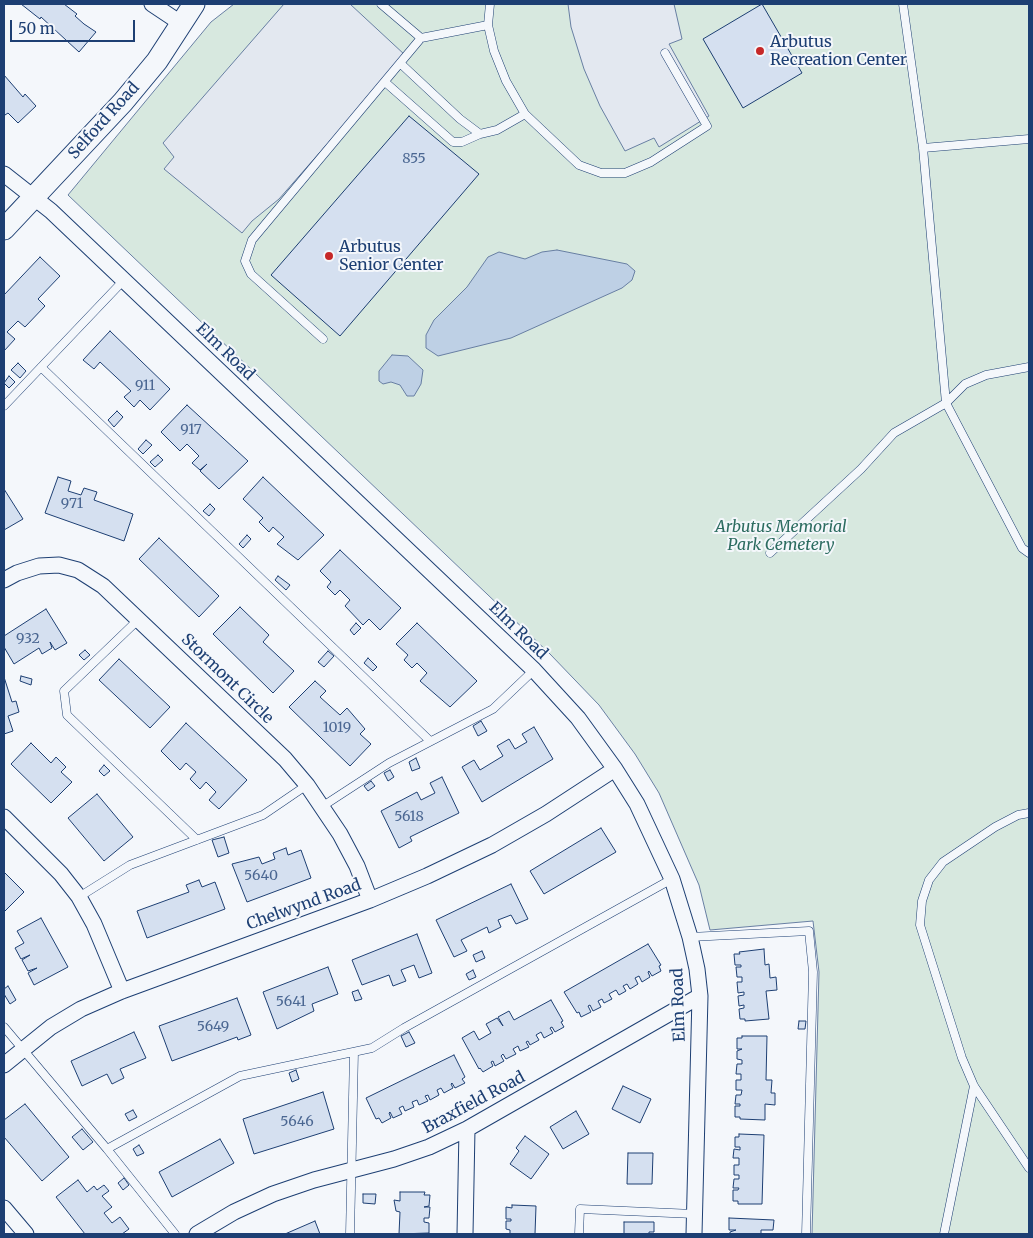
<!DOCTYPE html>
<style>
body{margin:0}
#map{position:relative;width:1033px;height:1238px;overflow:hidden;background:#f4f7fb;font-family:Merriweather,serif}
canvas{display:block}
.frame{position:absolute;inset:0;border:5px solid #1d3f73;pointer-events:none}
.scale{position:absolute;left:10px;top:20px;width:125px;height:22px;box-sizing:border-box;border:2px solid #1d3f73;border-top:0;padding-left:6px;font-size:15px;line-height:18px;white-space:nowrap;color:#1d3f73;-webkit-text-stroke:4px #f4f7fb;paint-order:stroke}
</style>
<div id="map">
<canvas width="1033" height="1238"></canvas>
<div class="frame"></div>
<div class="scale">50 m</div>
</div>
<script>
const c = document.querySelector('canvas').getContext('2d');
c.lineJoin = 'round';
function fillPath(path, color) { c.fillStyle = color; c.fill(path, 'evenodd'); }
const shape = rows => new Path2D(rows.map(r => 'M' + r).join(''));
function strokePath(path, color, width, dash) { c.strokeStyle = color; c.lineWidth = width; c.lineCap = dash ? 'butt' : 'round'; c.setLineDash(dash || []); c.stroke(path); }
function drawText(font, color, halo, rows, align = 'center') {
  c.font = font + ' Merriweather,serif'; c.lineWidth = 4; c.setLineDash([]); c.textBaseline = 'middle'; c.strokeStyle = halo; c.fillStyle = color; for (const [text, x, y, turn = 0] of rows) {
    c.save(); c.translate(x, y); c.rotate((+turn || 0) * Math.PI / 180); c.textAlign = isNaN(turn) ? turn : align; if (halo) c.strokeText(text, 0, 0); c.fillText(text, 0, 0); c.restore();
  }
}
const green = shape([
 [234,4,1029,4,1029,1234,812,1234,819,972,813,921,710,930,699,885,659,793,635,754,599,705,550,654,68,195,211,22,234,4]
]);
fillPath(green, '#d7e8df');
strokePath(green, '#687fa3', 1);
const parking = shape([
 [284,4,350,4,405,55,279,199,252,221,242,233,164,169,174,157,163,143,284,4],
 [568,4,674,4,682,39,669,44,709,116,659,147,654,138,625,151,600,106,584,69,571,27,568,4]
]);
fillPath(parking, '#e3e8f0');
strokePath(parking, '#687fa3', 1);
const water = shape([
 [557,250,627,264,635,271,632,280,622,288,511,338,438,356,426,348,426,335,434,320,467,287,488,257,499,252,525,259,542,252,557,250],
 [392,355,408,356,423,370,421,384,414,396,407,396,400,385,391,382,383,384,379,381,379,371,392,355]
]);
fillPath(water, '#bed0e5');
strokePath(water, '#687fa3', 1);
const building = shape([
 [21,4,64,4,77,14,75,16,84,24,96,32,79,52,41,17,40,19,21,4],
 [762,4,802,73,743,108,703,39,762,4],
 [4,75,23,97,25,94,36,106,18,123,8,113,5,115,4,113,4,75],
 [409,116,479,174,340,336,271,275,409,116],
 [40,257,60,276,38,299,45,306,25,327,18,321,7,332,15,339,4,351,4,295,40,257],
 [110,331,170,389,150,410,140,400,134,407,124,397,131,391,100,362,94,369,83,360,110,331],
 [18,363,26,371,20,378,11,370,18,363],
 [9,376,15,382,9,388,4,383,9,376],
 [187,405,248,461,219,489,200,471,207,464,200,470,192,463,199,456,187,444,180,451,161,432,187,405],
 [117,411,123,417,114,427,108,420,117,411],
 [146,440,152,445,143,454,138,449,146,440],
 [158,455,163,460,155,467,150,462,158,455],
 [58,477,71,481,68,491,81,495,84,488,97,492,94,500,133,514,124,541,45,513,58,477],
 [263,477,324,535,298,560,277,544,284,537,273,527,269,532,259,522,263,518,243,499,263,477],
 [4,489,23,519,4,530,4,489],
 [210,504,215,509,209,516,203,511,210,504],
 [247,535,251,539,243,548,239,544,247,535],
 [159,538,219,596,199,617,139,559,159,538],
 [340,550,401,608,380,630,369,619,363,625,345,606,350,600,340,590,335,595,327,587,331,582,320,571,340,550],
 [278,576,290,585,286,590,275,580,278,576],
 [240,607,269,635,263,642,294,671,273,693,213,634,240,607],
 [46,609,67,643,55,650,50,642,52,648,42,654,39,648,14,664,4,647,4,636,46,609],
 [356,623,361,628,354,635,350,630,356,623],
 [417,623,477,681,450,707,420,681,427,673,417,663,412,668,404,660,408,655,396,644,417,623],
 [85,650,90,655,84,660,79,655,85,650],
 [328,651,334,656,324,667,318,662,328,651],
 [368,658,377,667,373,671,364,663,368,658],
 [119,659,170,707,150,728,99,680,119,659],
 [21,676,32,679,31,685,20,681,21,676],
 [4,677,12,702,16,701,19,712,8,716,13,731,4,734,4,677],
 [315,681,326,691,320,697,340,715,347,708,365,729,360,734,371,744,350,766,289,707,315,681],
 [481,721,487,731,478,736,473,726,481,721],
 [186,723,247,780,219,809,209,800,216,792,206,782,200,789,190,779,196,772,186,763,180,770,161,751,186,723],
 [534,727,553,759,482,802,462,767,474,760,480,770,503,756,497,746,509,739,515,749,527,742,522,734,534,727],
 [31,743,51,763,56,757,66,767,61,772,72,782,51,803,11,764,31,743],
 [416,758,420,768,412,771,409,762,416,758],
 [104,765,110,771,104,776,99,771,104,765],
 [390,770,394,777,388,781,384,773,390,770],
 [442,777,459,813,410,837,412,841,399,848,381,811,417,792,421,800,435,793,430,783,442,777],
 [371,781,375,786,368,791,364,786,371,781],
 [97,794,133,837,104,861,68,818,97,794],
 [601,828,616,852,544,894,530,871,601,828],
 [224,837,229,853,218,857,212,840,224,837],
 [286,848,288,855,301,850,311,878,247,902,232,864,259,857,262,864,275,859,273,853,286,848],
 [4,872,24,892,4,912,4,872],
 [199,880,202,887,215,882,225,909,147,938,137,911,189,892,186,885,199,880],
 [511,884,528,919,516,924,511,915,498,920,501,927,489,933,487,927,461,940,467,951,454,957,436,920,511,884],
 [41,918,68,967,34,985,28,973,37,968,28,971,22,960,30,955,21,959,15,948,24,943,17,931,41,918],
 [417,934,432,973,419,978,414,965,401,970,406,981,393,986,389,975,362,985,352,960,417,934],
 [648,944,661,965,659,966,661,971,652,976,649,971,648,972,650,977,642,982,639,976,635,978,638,984,630,989,627,984,623,986,626,991,619,995,616,990,609,994,612,999,604,1003,602,999,598,1001,601,1007,593,1011,590,1005,588,1006,591,1012,581,1017,579,1012,577,1013,564,992,648,944],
 [764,949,765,965,769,964,770,978,776,977,777,990,766,991,769,1019,745,1021,745,1019,740,1019,739,1009,744,1008,744,1005,739,1006,738,996,744,995,744,992,738,993,737,982,742,982,742,977,737,977,736,967,741,967,741,965,735,965,734,954,740,954,739,952,764,949],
 [482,951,485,958,476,962,473,955,482,951],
 [328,967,338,994,312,1004,314,1011,277,1029,263,992,328,967],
 [473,970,476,977,469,980,466,974,473,970],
 [8,986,16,1000,10,1004,4,994,4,989,8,986],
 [358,990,362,999,355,1001,352,992,358,990],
 [237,998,251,1035,238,1040,237,1037,172,1061,159,1026,237,998],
 [551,1000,563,1021,561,1022,564,1027,555,1032,552,1027,550,1028,553,1033,544,1038,541,1032,536,1035,539,1040,530,1045,528,1041,526,1042,529,1047,520,1051,518,1046,513,1049,516,1054,506,1059,503,1054,501,1056,504,1061,495,1066,493,1061,491,1062,493,1066,483,1072,480,1068,479,1069,462,1038,474,1031,479,1040,491,1033,486,1024,497,1018,503,1026,498,1017,509,1011,514,1020,551,1000],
 [799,1021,806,1021,805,1029,798,1029,799,1021],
 [134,1032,146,1058,120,1069,124,1078,112,1084,107,1074,82,1086,71,1061,134,1032],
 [409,1032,415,1043,406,1047,401,1036,409,1032],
 [742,1036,767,1036,766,1080,772,1080,771,1093,775,1093,775,1105,765,1104,765,1120,740,1119,740,1117,735,1117,735,1106,740,1106,740,1104,735,1104,736,1095,741,1095,742,1090,736,1090,736,1080,741,1080,741,1074,736,1074,737,1064,742,1064,742,1060,737,1059,737,1051,742,1049,737,1049,737,1038,742,1038,742,1036],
 [454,1055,465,1077,462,1079,465,1083,455,1088,452,1083,451,1084,453,1088,444,1093,441,1088,437,1090,439,1095,430,1100,428,1095,425,1096,428,1101,419,1105,417,1100,412,1102,414,1107,405,1111,403,1106,399,1108,402,1114,393,1118,390,1112,389,1113,391,1118,382,1123,379,1118,376,1119,366,1098,454,1055],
 [296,1070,299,1079,292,1082,289,1073,296,1070],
 [623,1086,651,1099,640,1123,612,1109,623,1086],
 [323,1092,334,1129,254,1154,243,1119,323,1092],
 [25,1104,69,1157,42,1181,4,1137,4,1120,25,1104],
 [133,1110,137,1117,129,1121,125,1114,133,1110],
 [576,1111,589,1134,563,1149,550,1127,576,1111],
 [82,1129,93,1142,83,1150,72,1137,82,1129],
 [739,1134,764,1135,762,1204,738,1204,738,1201,733,1201,733,1190,738,1190,739,1188,733,1188,734,1179,739,1179,739,1175,734,1175,734,1165,739,1165,739,1158,733,1158,734,1149,740,1150,740,1147,735,1147,735,1137,739,1137,739,1134],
 [525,1136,549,1154,531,1179,510,1164,519,1151,516,1148,525,1136],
 [220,1139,234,1163,172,1197,159,1172,220,1139],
 [139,1145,144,1153,137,1156,133,1149,139,1145],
 [628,1153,653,1153,652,1184,627,1184,628,1153],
 [124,1178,129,1185,123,1190,118,1183,124,1178],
 [78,1180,87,1192,94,1186,97,1190,104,1185,109,1191,102,1196,112,1207,104,1213,112,1223,120,1217,129,1229,122,1234,85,1234,56,1197,78,1180],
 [400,1192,425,1192,424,1195,430,1195,429,1206,424,1207,430,1207,429,1218,424,1218,424,1222,429,1223,429,1233,399,1234,400,1212,396,1211,394,1200,400,1201,400,1192],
 [363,1194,376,1194,375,1204,363,1203,363,1194],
 [512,1205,536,1206,535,1234,510,1234,510,1230,506,1229,506,1221,511,1221,511,1219,506,1219,506,1207,512,1208,512,1205],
 [729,1218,774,1220,773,1230,761,1230,761,1234,730,1234,730,1232,736,1230,729,1230,729,1218],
 [315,1221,320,1234,285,1234,315,1221],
 [624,1222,654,1222,654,1232,649,1232,649,1234,624,1234,624,1222]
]);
fillPath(building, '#d5e0f0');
strokePath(building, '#1d3f73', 1);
const lane = shape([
 [381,4,421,38,488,25],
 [490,4,488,25,494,51,506,81,525,114,579,165,601,173,625,173,651,162,707,126,665,53],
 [903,4,923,148,946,403,1022,548,1029,553],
 [400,63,460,119,480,134,497,130,525,114],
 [385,82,453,142,462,142,480,134],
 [923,148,1029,139],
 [323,339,251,274,245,261,252,240,421,38],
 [41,367,430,741],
 [4,406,124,280],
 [770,553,861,469,894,433,946,403,965,384,986,375,1029,367],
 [139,619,64,691,67,715,197,840],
 [323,806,389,763,493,709,534,670],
 [1029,813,1018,815,995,827,943,862,929,880,922,901,920,925,962,1058,974,1086,1029,1168],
 [79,897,130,865,263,815,307,785],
 [690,937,809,931,813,972,806,1234],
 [4,1027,107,1149,175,1234],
 [107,1149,240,1076,372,1048,404,1028,672,879],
 [350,1234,354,1052],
 [579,1234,580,1209,694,1214],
 [944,1234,974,1086]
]);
const street = shape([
 [152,4,182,24],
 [4,174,51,211,534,670,578,718,615,769,637,804,672,879,690,937,697,969,700,996,694,1234],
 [4,580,17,573,39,566,59,565,78,570,103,586,285,759,307,785,340,834,357,866,370,900],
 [4,817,61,874,79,897,94,924,122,991],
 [4,1065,51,1027,81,1009,122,991,370,900,427,876,492,845,546,814,615,769],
 [4,1208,26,1234],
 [197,1234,234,1212,273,1194,314,1180,394,1159,429,1147,467,1129,700,996],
 [465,1234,467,1129]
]);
const secondary = shape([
 [4,229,123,102,157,61,194,4]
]);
strokePath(lane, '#1d3f73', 9);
strokePath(street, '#1d3f73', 17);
strokePath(secondary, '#1d3f73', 23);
strokePath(lane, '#f4f7fb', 8);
strokePath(street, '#f4f7fb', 15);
strokePath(secondary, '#f4f7fb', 21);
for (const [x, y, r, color] of [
 [760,51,5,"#c62828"],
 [329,256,5,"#c62828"]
]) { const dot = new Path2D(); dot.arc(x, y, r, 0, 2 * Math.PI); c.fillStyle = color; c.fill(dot); strokePath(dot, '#f4f7fb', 2); }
drawText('14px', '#4b6792', null, [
 ["855",414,159],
 ["911",145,386],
 ["917",191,430],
 ["971",72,504],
 ["932",28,639],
 ["1019",337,728],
 ["5618",409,817],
 ["5640",261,876],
 ["5641",291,1002],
 ["5649",213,1027],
 ["5646",297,1122]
]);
drawText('16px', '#1d3f73', '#f4f7fb', [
 ["Arbutus",770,42],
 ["Recreation Center",770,60],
 ["Arbutus",339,247],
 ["Senior Center",339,265]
], 'left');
drawText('16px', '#1d3f73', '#f4f7fb', [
 ["Selford Road",104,121,-48],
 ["Elm Road",225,352,44],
 ["Elm Road",518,631,44],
 ["Stormont Circle",227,679,44],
 ["Chelwynd Road",304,905,-20],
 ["Elm Road",679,1005,-92],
 ["Braxfield Road",474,1103,-28]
]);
drawText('italic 16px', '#2c6c60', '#f4f7fb', [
 ["Arbutus Memorial",781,527],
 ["Park Cemetery",781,545]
]);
</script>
